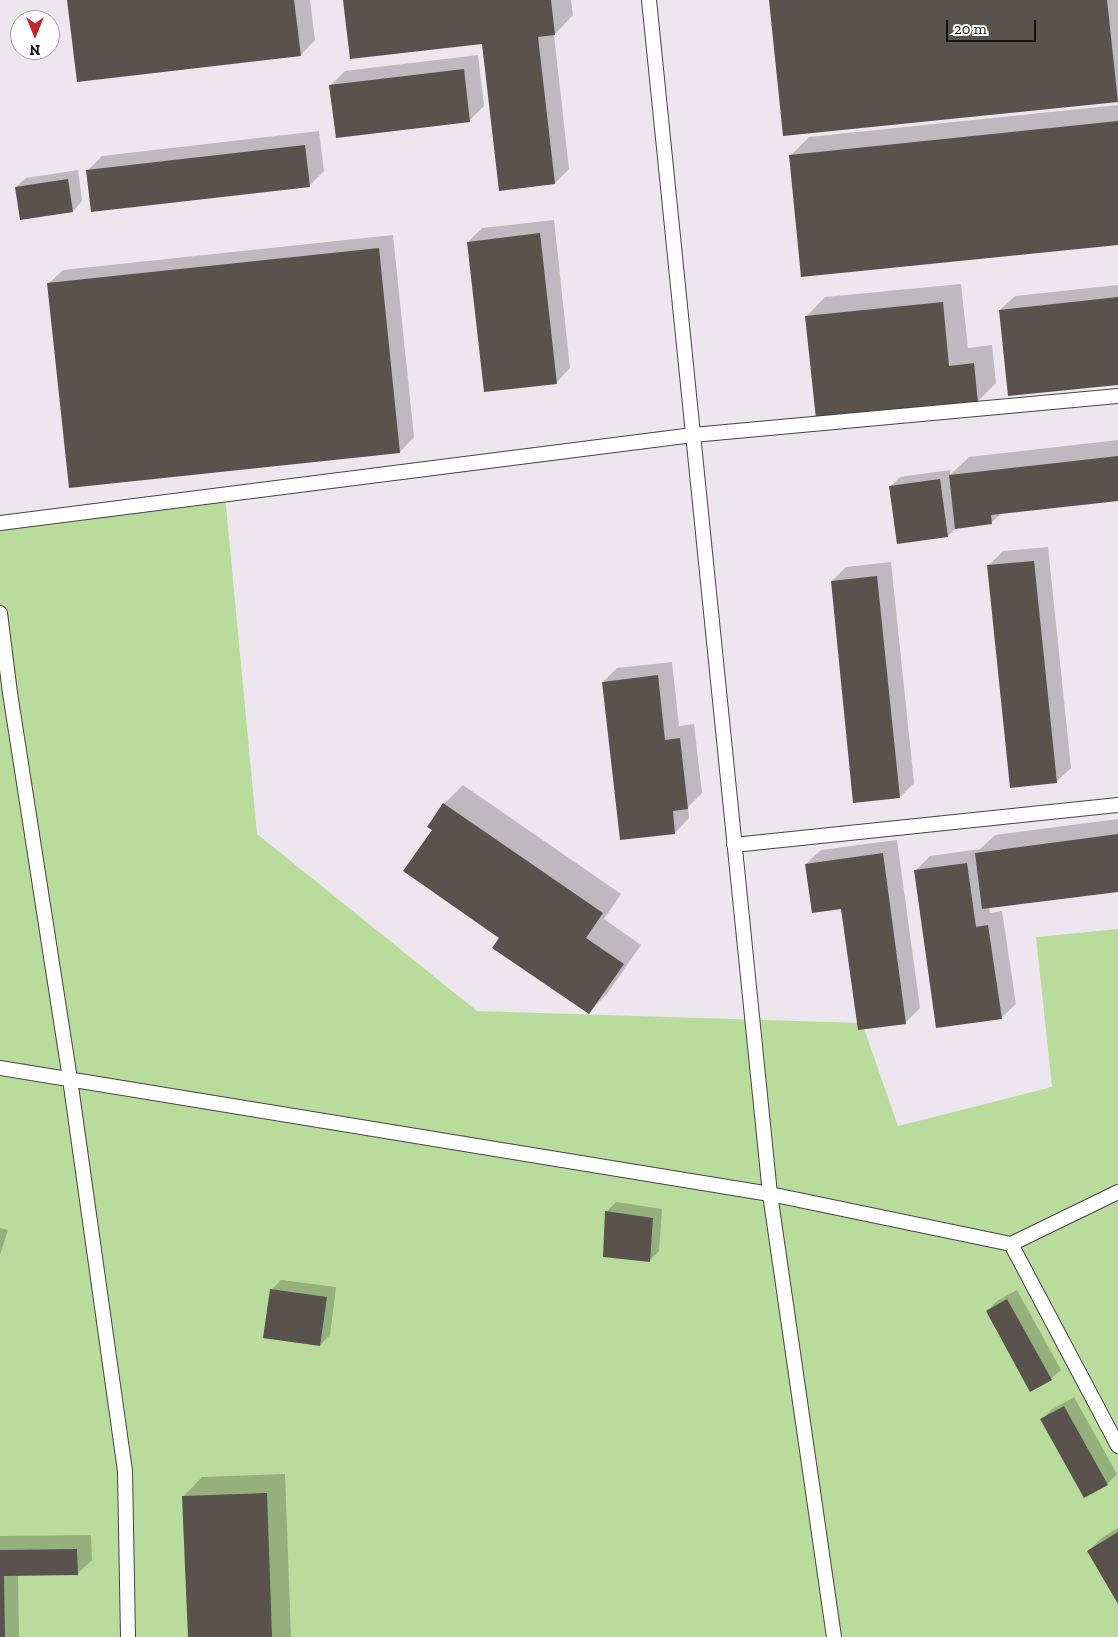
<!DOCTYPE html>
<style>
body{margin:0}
#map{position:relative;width:1118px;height:1637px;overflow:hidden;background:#fffdf5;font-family:"Zilla Slab",serif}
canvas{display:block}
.north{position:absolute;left:10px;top:10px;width:50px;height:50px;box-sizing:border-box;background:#fff;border:1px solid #a0a0a0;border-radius:50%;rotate:180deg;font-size:14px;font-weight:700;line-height:20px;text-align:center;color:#111}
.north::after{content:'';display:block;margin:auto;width:18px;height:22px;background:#c4262e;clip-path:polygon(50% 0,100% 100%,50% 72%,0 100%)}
.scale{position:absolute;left:946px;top:20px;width:90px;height:22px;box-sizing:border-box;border:2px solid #111;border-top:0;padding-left:6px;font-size:15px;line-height:18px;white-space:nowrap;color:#111;-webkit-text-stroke:4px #fff;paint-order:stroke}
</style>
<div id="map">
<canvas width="1118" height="1637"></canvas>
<div class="north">N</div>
<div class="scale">20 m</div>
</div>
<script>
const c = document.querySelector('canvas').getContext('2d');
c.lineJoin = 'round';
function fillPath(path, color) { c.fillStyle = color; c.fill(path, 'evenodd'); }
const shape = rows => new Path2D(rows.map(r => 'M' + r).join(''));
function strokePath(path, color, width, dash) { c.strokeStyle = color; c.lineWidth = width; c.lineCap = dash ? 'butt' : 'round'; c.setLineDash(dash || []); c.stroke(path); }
fillPath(shape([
 [0,0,1118,0,1118,1637,0,1637],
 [20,20,50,20,50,50,20,50]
]), '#eee6ef');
fillPath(shape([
 [225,495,257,834,477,1011,862,1023,898,1126,1052,1087,1036,937,1118,929,1118,1637,0,1637,0,523]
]), '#b9dc9c');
fillPath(shape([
 [69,0,310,0,315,40,301,55],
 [344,0,571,0,573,15,554,35,569,169,555,183,500,189,485,42],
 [771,0,1118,0,1118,100,1117,101],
 [478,55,484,106,470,120,337,136,331,85,345,71],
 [1118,105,1118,244,790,156,809,137],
 [319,131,324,171,309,186,87,171,102,156],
 [78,170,82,201,73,211,16,187,26,178],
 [554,220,570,368,556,383,468,242,482,228],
 [393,235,414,437,400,452,48,284,63,270],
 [961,284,968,348,992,345,996,383,977,402,807,316,825,297],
 [1118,285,1118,384,1000,310,1015,296],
 [1118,440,1118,499,1002,513,991,523,957,527,948,536,891,486,900,477,950,470,950,475,969,457],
 [1048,547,1071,768,1056,782,988,566,1003,551],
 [891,562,914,783,900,797,832,581,846,567],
 [672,662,679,726,694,724,702,793,688,807,689,818,675,833,603,682,617,668],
 [463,785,621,894,604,919,641,945,607,994,588,1013,501,937,433,830,428,827,444,804],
 [1118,819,1118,890,989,907,990,913,1002,911,1016,1004,1001,1018,915,871,930,856,980,849,995,835],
 [897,840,920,1008,905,1023,842,908,806,864,821,850],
 [616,1202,662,1209,659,1251,649,1261,606,1212],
 [0,1228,8,1230,0,1255],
 [281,1280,336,1287,330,1335,320,1345,271,1290],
 [1017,1290,1061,1370,1051,1379,987,1311,997,1301],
 [1074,1397,1117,1474,1107,1484,1042,1419,1051,1410],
 [285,1474,291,1637,189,1637,184,1496,202,1477],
 [1118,1528,1118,1602,1088,1551,1103,1537],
 [91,1535,92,1560,77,1574,18,1575,19,1637,0,1637,0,1536]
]), '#0003');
fillPath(shape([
 [67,0,294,0,301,56,77,82],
 [343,0,551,0,555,35,538,37,555,184,499,191,482,44,350,59],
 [769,0,1107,0,1118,102,783,136],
 [464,69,470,122,336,138,329,85],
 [1118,121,1118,245,801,277,789,155],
 [305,145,310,187,91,212,86,170],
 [68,179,73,212,20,220,15,187],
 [540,233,557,384,484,392,467,242],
 [379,248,400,453,69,488,47,283],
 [1118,297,1118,385,1008,396,999,310],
 [943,302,949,366,974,363,978,403,816,419,805,316],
 [1118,456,1118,501,991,515,992,524,955,529,949,475],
 [940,479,948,537,897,544,889,486],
 [1034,561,1057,783,1010,788,987,565],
 [877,576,900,798,853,803,831,581],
 [658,675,665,740,680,738,688,809,673,811,675,834,620,840,602,682],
 [443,803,603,913,586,938,624,964,589,1014,492,948,499,938,403,871,432,830,427,827],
 [1118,834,1118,892,982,909,975,853],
 [883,853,906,1024,858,1030,841,909,812,913,805,864],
 [967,863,976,927,988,925,1002,1019,936,1028,914,870],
 [605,1211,653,1218,650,1262,603,1257],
 [270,1289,327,1297,320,1346,263,1338],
 [1007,1299,1052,1380,1030,1392,986,1311],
 [1064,1406,1108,1485,1084,1498,1040,1419],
 [267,1493,272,1637,188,1637,182,1496],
 [1118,1532,1118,1604,1087,1551],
 [77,1549,78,1575,4,1576,5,1637,0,1637,0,1550]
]), '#5a524d');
const lane = shape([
 [649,0,770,1194,834,1637],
 [0,523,693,435,1118,396],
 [0,613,10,693,70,1079,125,1471,128,1637],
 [734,845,1118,805],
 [0,1068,770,1194,1011,1244],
 [1118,1192,1011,1244,1118,1446]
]);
strokePath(lane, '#444', 16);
strokePath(lane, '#fff', 14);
</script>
